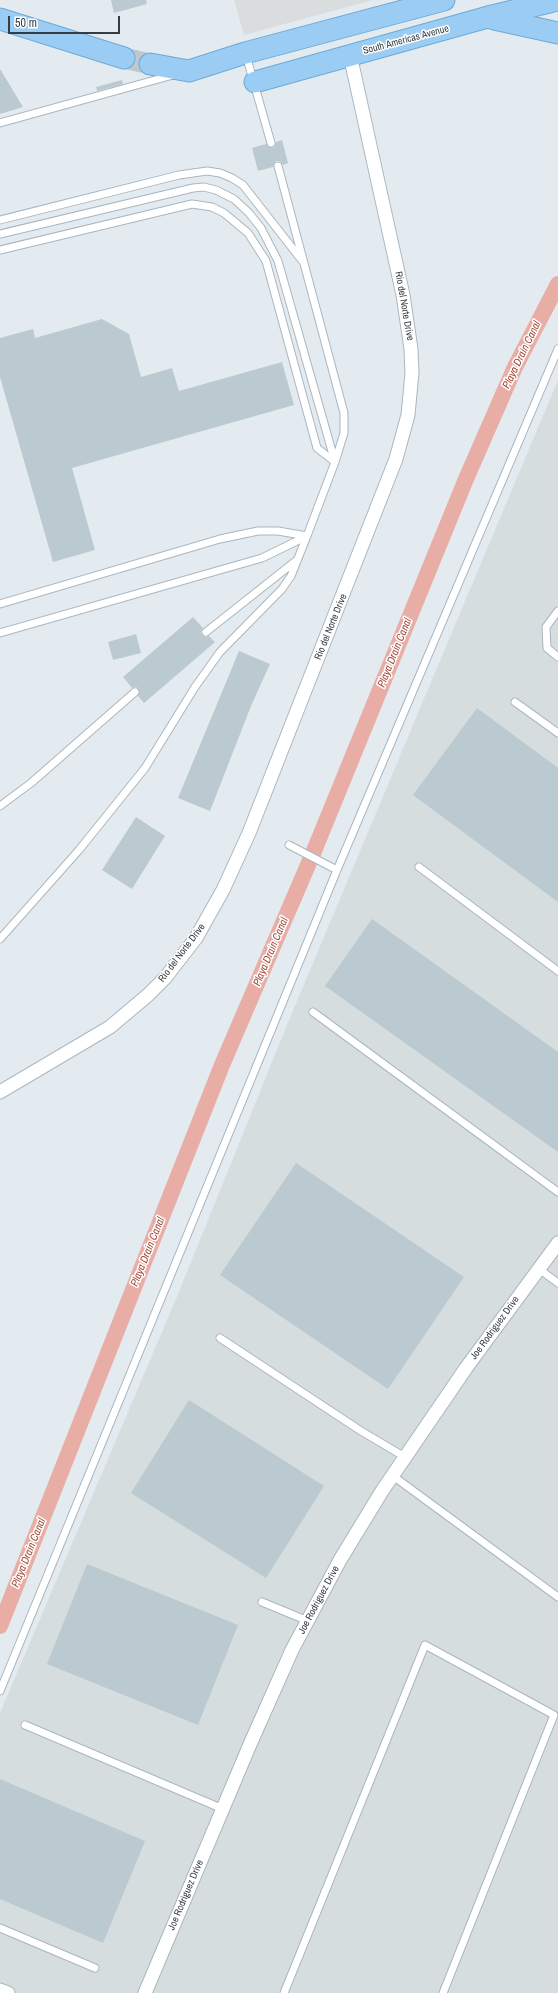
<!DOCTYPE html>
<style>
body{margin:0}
#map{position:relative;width:558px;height:1993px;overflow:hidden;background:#e4ebf0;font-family:"Archivo Narrow",sans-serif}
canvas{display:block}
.scale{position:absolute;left:8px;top:16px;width:112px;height:18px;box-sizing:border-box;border:2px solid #353d42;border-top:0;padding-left:5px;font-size:12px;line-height:14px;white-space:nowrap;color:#353d42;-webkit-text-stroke:3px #fff;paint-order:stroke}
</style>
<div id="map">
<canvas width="558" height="1993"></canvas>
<div class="scale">50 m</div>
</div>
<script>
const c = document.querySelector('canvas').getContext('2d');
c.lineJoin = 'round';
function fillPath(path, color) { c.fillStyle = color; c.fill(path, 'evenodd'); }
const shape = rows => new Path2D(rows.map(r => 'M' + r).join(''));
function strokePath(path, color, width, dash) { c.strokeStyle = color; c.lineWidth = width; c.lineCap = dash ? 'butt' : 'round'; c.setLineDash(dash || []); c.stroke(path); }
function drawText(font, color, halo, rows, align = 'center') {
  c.font = font + ' "Archivo Narrow",sans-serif'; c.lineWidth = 3; c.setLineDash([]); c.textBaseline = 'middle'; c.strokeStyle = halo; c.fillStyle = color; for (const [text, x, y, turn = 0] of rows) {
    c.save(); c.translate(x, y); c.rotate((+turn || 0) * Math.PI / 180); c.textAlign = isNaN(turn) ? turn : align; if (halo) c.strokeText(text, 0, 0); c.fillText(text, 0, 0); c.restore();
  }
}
fillPath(shape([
 [558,380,558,1993,0,1993,0,1713,176,1299,289,1020]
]), '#d6dddf');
fillPath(shape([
 [234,0,373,0,244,35]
]), '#d9ddde');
strokePath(shape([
 [0,1626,222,1065,314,851,466,479,515,367,558,284]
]), '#e8aea6', 16);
fillPath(shape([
 [111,0,146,0,147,4,114,13],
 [134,53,143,55,138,62,139,68,132,67,136,61],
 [0,69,23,107,0,114],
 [122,80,123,84,97,91,96,87],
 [282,140,288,163,283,165,280,161,276,161,273,167,258,171,252,148,266,144,272,148,275,146,276,142],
 [102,319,129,334,141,377,172,368,179,391,282,362,294,405,72,468,95,550,53,562,0,377,0,338,33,329,35,338],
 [193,617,203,628,201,632,202,635,206,637,209,636,215,642,144,703,138,696,139,689,136,687,132,688,123,677],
 [136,634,141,653,113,660,108,642],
 [239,651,270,664,251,706,210,811,178,798],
 [477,708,558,768,558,902,413,795],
 [136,817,165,836,132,889,102,870],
 [372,919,558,1052,558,1152,325,986],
 [296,1163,464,1277,388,1389,220,1275],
 [189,1400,324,1486,266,1578,131,1493],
 [87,1564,238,1625,198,1725,47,1664],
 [0,1779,145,1841,103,1943,0,1899]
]), '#bbc9d0');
strokePath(shape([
 [124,58,150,64]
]), '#c1c8cd', 21, [21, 10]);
const service = shape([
 [246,55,271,143],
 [0,123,173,75],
 [278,166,344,413,344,433,335,462],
 [0,220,179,175,207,171,220,173,232,178,243,185,304,263],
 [0,234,193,188,204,187,216,190,234,199,249,213,261,228,278,261,335,462],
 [0,250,192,204,212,207,224,213,248,233,266,261,317,448,335,462,307,536,262,558,0,633],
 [0,604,220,539,258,531,278,531,307,536,291,576,282,589,220,652,195,687,145,768,79,850,0,939],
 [558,611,546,627,547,648,558,657],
 [206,632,297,560],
 [515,702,558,733],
 [0,806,31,783,135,692],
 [289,845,337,870],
 [419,867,558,971],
 [313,1012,558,1192],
 [539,1269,558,1283],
 [220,1338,361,1431,405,1457],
 [393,1476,558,1597],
 [262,1602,308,1621],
 [0,1691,337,870,558,349],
 [25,1725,223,1809],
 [0,1928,95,1968],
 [284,1993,425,1645,554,1715,443,1993]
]);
const minor = shape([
 [0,1092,110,1027,148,995,165,978,196,938,223,890,249,833,396,459,408,415,412,373,411,349,403,295,350,55],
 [0,1990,8,1993],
 [145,1993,251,1742,292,1650,340,1560,382,1491,466,1368,558,1243]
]);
const primary = shape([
 [0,19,124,58],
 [494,19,558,33],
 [150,64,189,71,245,53,444,0],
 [255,82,488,17,558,0]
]);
strokePath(service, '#abb6bd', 9);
strokePath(minor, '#abb6bd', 15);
strokePath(primary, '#6caad6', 23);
strokePath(service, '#fff', 7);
strokePath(minor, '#fff', 13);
strokePath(primary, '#9accf4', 21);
drawText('10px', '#353d42', '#fff', [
 ["South Americas Avenue",406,40,-15],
 ["Rio del Norte Drive",404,306,80],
 ["Rio del Norte Drive",331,627,-68],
 ["Rio del Norte Drive",182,953,-53],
 ["Joe Rodriguez Drive",495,1328,-54],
 ["Joe Rodriguez Drive",319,1600,-62],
 ["Joe Rodriguez Drive",186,1895,-67]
]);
drawText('italic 11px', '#a2483a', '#fff', [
 ["Playa Drain Canal",522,355,-64],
 ["Playa Drain Canal",395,653,-68],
 ["Playa Drain Canal",271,952,-67],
 ["Playa Drain Canal",148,1252,-68],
 ["Playa Drain Canal",29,1553,-68]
]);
</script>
